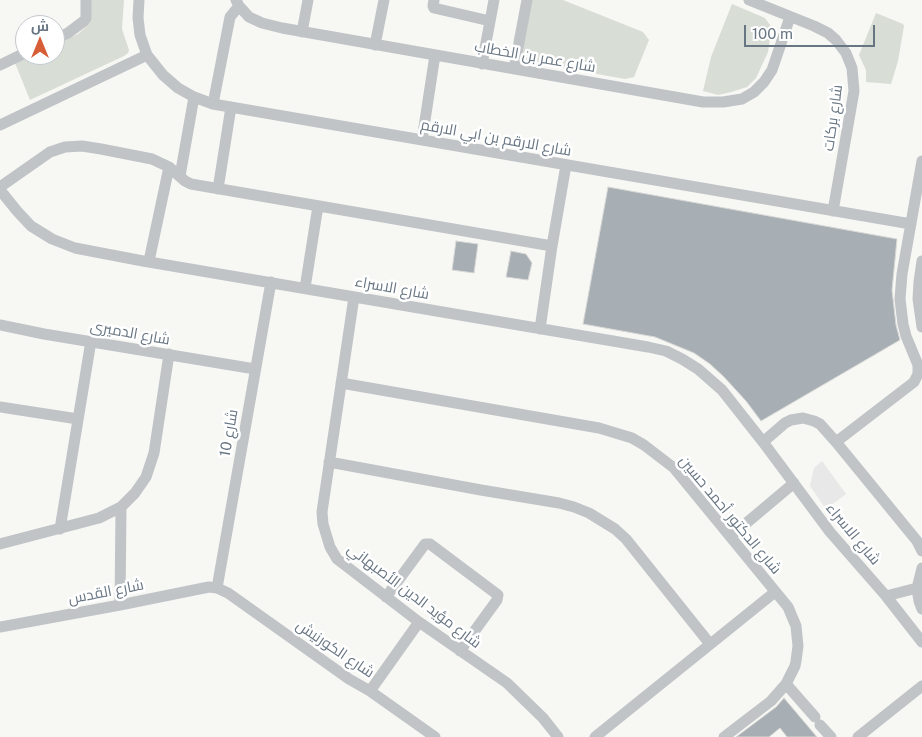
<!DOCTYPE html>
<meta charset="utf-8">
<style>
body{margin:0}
#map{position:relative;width:922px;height:737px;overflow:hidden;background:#f7f7f4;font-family:"Public Sans",Cairo,sans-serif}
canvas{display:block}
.north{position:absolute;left:15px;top:15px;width:50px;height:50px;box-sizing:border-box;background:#fff;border:1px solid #c3c8cd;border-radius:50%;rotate:0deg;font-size:14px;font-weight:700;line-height:20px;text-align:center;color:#687683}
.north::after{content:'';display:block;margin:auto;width:18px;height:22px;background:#d65d35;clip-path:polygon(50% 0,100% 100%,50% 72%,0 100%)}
.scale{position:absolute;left:744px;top:25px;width:131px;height:22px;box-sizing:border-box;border:2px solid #687683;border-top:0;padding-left:6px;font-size:15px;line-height:18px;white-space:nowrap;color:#687683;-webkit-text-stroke:4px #fff;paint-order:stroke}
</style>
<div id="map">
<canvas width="922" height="737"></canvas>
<div class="north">ش</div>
<div class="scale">100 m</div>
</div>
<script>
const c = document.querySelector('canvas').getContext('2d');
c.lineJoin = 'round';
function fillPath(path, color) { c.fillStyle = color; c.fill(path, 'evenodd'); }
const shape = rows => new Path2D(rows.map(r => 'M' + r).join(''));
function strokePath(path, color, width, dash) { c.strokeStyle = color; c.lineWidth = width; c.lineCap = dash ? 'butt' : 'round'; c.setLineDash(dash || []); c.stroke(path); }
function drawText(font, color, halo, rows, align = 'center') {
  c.font = font + ' "Public Sans",Cairo,sans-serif'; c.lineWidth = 5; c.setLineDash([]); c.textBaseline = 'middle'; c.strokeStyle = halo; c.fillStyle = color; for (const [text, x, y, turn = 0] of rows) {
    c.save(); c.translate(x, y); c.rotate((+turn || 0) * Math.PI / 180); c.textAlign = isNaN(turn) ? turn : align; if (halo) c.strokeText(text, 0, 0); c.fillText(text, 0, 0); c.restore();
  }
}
fillPath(shape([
 [822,461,846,494,826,509,810,486,814,468]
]), '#e7e8e7');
fillPath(shape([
 [88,0,124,0,122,29,129,50,128,53,124,56,30,100,15,63,30,55,55,55,55,45,78,34,89,24,90,15],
 [529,0,563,0,643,32,649,40,634,77,625,79,518,60],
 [732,4,765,18,770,25,771,31,768,52,756,78,747,87,731,92,718,95,703,91,711,57],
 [876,13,903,24,904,26,898,61,891,84,866,82,866,70,859,55]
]), '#d8ddd5');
const building = shape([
 [608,187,897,239,892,290,896,325,900,340,761,421,746,401,724,377,710,364,694,353,655,337,583,324,608,187],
 [456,241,478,244,474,273,452,270,456,241],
 [511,251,526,254,532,263,528,280,506,277,511,251],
 [784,698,817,737,787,737,780,728,769,737,736,737,776,707,784,698]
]);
fillPath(building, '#a8afb4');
strokePath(building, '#d8d8d6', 1);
strokePath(shape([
 [139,0,138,18,140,35,147,55,163,75,178,88,194,97,213,104,911,224],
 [236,0,239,6,249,17,262,23,282,28,703,102,723,102,742,99,754,92,764,82,772,70,790,17],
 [434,0,433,6,434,8,490,21],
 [749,0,814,26,828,33,836,40,846,53,852,68,854,91,833,211],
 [302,32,308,0],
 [55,39,68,33,84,21,86,18,86,0],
 [375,45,384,0],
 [482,64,494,0],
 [0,65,25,53],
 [514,69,527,0],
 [213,104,230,17,239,6],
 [0,125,147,55],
 [422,140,435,55],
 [180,176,194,97],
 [0,187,50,152,65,147,82,146,101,149,152,159,169,167,185,181,191,184,552,246],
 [218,189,231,107],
 [0,190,17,211,31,226,52,239,75,248,143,261,648,347,666,351,682,359,698,369,722,390,763,442,830,532,886,596,922,642],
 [149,261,169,167],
 [922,261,919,282,918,299,922,327],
 [305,288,318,206],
 [354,297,322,512,323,524,330,547,337,559,419,622,507,683,543,718,558,737],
 [0,325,44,334,255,369],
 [540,329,552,246,566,165],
 [341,383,599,428,632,438,644,445,674,468,788,607,796,626,798,646,796,661,795,666,786,684,771,701,724,737],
 [0,407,78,419],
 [763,442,785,423,791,420,803,418,814,421,820,424,836,442,917,541,922,551],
 [836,442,914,382,918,374,918,365,906,336,903,324,900,299,902,274,922,161],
 [329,462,481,490,559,503,574,507,589,513,615,529,626,539,710,644],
 [60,529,91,341],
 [731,536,794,483],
 [0,544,99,518,121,507,135,493,146,477,154,453,169,354],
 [922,568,917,588,919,601,922,609],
 [217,588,271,282],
 [886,596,917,588],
 [386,597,425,544,430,544,498,595,497,600,460,651],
 [120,605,121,507],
 [0,627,120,605,199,589,209,587,217,588,228,593,349,679,370,691,435,737],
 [786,684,815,717],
 [370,691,419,622],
 [820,725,831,737],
 [595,737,775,592],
 [858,737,922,686]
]), '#c0c4c7', 11);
drawText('15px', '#687683', '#fff', [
 ["شارع عمر بن الخطاب",535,57,10],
 ["شارع بركات",833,118,-82],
 ["شارع الارقم بن ابي الارقم",496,138,10],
 ["شارع الاسراء",392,288,10],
 ["شارع الدميرى",130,333,10],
 ["شارع 10",229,433,-80],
 ["شارع الدكتور أحمد حسين",730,515,50],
 ["شارع الاسراء",853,534,50],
 ["شارع القدس",106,592,-11],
 ["شارع مؤيد الدين الأصبهاني",414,596,37],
 ["شارع الكورنيش",335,649,34]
]);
</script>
